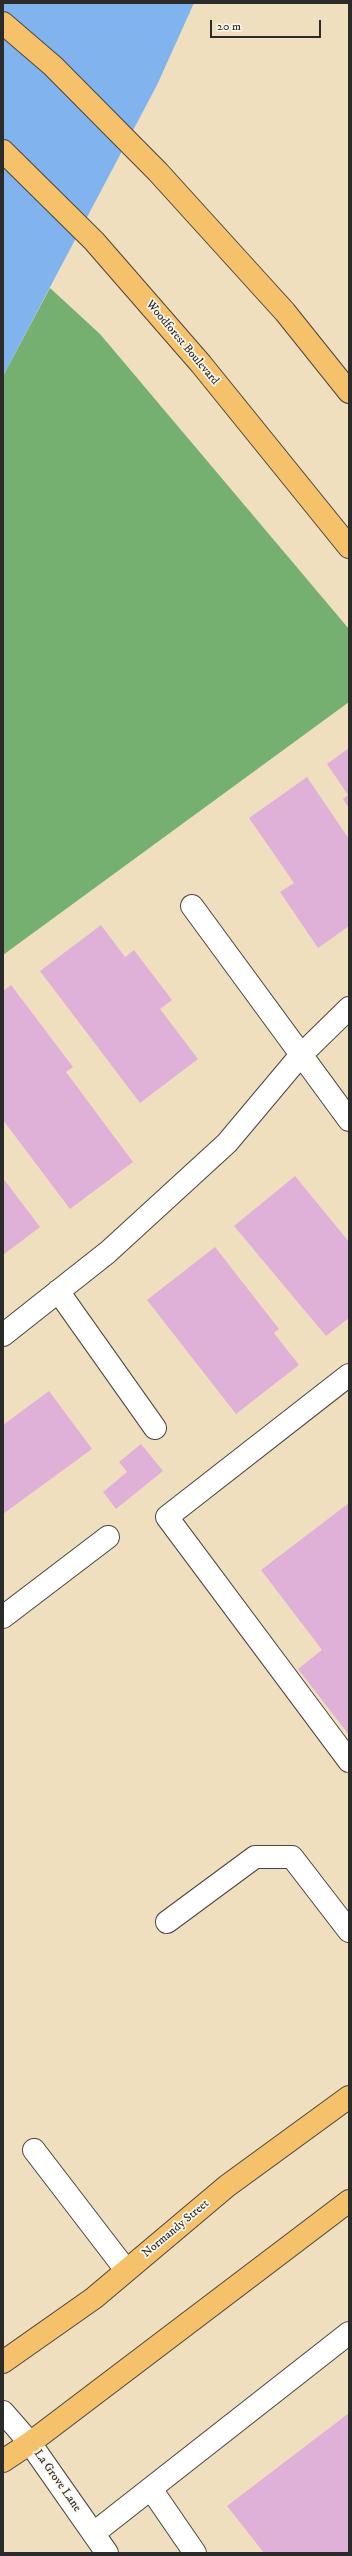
<!DOCTYPE html>
<style>
body{margin:0}
#map{position:relative;width:352px;height:2556px;overflow:hidden;background:#f0dfbe;font-family:"IM FELL DW Pica",serif}
canvas{display:block}
.frame{position:absolute;inset:0;border:4px solid #2b2b2b;pointer-events:none}
.scale{position:absolute;left:210px;top:20px;width:111px;height:18px;box-sizing:border-box;border:2px solid #2b2b2b;border-top:0;padding-left:5px;font-size:12px;line-height:14px;white-space:nowrap;color:#2b2b2b;-webkit-text-stroke:3px #fbf7ec;paint-order:stroke}
</style>
<div id="map">
<canvas width="352" height="2556"></canvas>
<div class="frame"></div>
<div class="scale">20 m</div>
</div>
<script>
const c = document.querySelector('canvas').getContext('2d');
c.lineJoin = 'round';
function fillPath(path, color) { c.fillStyle = color; c.fill(path, 'evenodd'); }
const shape = rows => new Path2D(rows.map(r => 'M' + r).join(''));
function strokePath(path, color, width, dash) { c.strokeStyle = color; c.lineWidth = width; c.lineCap = dash ? 'butt' : 'round'; c.setLineDash(dash || []); c.stroke(path); }
function drawText(font, color, halo, rows, align = 'center') {
  c.font = font + ' "IM FELL DW Pica",serif'; c.lineWidth = 3.5; c.setLineDash([]); c.textBaseline = 'middle'; c.strokeStyle = halo; c.fillStyle = color; for (const [text, x, y, turn = 0] of rows) {
    c.save(); c.translate(x, y); c.rotate((+turn || 0) * Math.PI / 180); c.textAlign = isNaN(turn) ? turn : align; if (halo) c.strokeText(text, 0, 0); c.fillText(text, 0, 0); c.restore();
  }
}
fillPath(shape([
 [50,288,100,334,349,629,349,702,3,955,3,376]
]), '#75b070');
fillPath(shape([
 [3,3,194,3,157,85,3,376]
]), '#81b4ee');
fillPath(shape([
 [349,748,349,808,343,799,348,795,327,764],
 [307,777,349,839,349,926,318,948,280,892,294,883,249,818],
 [101,925,125,957,134,950,172,1000,160,1009,198,1059,140,1103,40,971],
 [11,985,73,1067,66,1072,133,1162,70,1209,3,1120,3,991],
 [295,1176,349,1242,349,1318,326,1336,234,1226],
 [3,1178,40,1227,3,1255],
 [215,1247,279,1329,274,1333,299,1365,236,1414,147,1300],
 [49,1391,92,1449,3,1514,3,1425],
 [141,1444,163,1471,116,1509,103,1492,127,1472,119,1462],
 [349,1503,349,1735,298,1669,322,1650,261,1570],
 [349,2413,349,2553,264,2553,227,2506]
]), '#dfb1d9');
const minor = shape([
 [192,906,349,1120],
 [58,1291,155,1428],
 [3,1335,108,1252,227,1143,300,1056,349,1008],
 [349,1375,167,1517,349,1761],
 [3,1617,108,1537],
 [167,1922,255,1857,292,1857,349,1931],
 [34,2150,126,2270],
 [3,2412,30,2443,107,2553],
 [151,2489,195,2553],
 [94,2533,349,2333]
]);
const major = shape([
 [3,23,53,66,158,172,285,312,349,392],
 [3,151,94,241,201,364,349,547],
 [3,2362,94,2298,227,2186,349,2097],
 [3,2461,30,2443,349,2201]
]);
strokePath(minor, '#494641', 24);
strokePath(major, '#494641', 24);
strokePath(minor, '#fff', 22);
strokePath(major, '#f5c16b', 22);
drawText('12px', '#2b2b2b', '#fbf7ec', [
 ["Woodforest Boulevard",182,343,50],
 ["Normandy Street",176,2229,-40],
 ["La Grove Lane",57,2481,55]
]);
</script>
